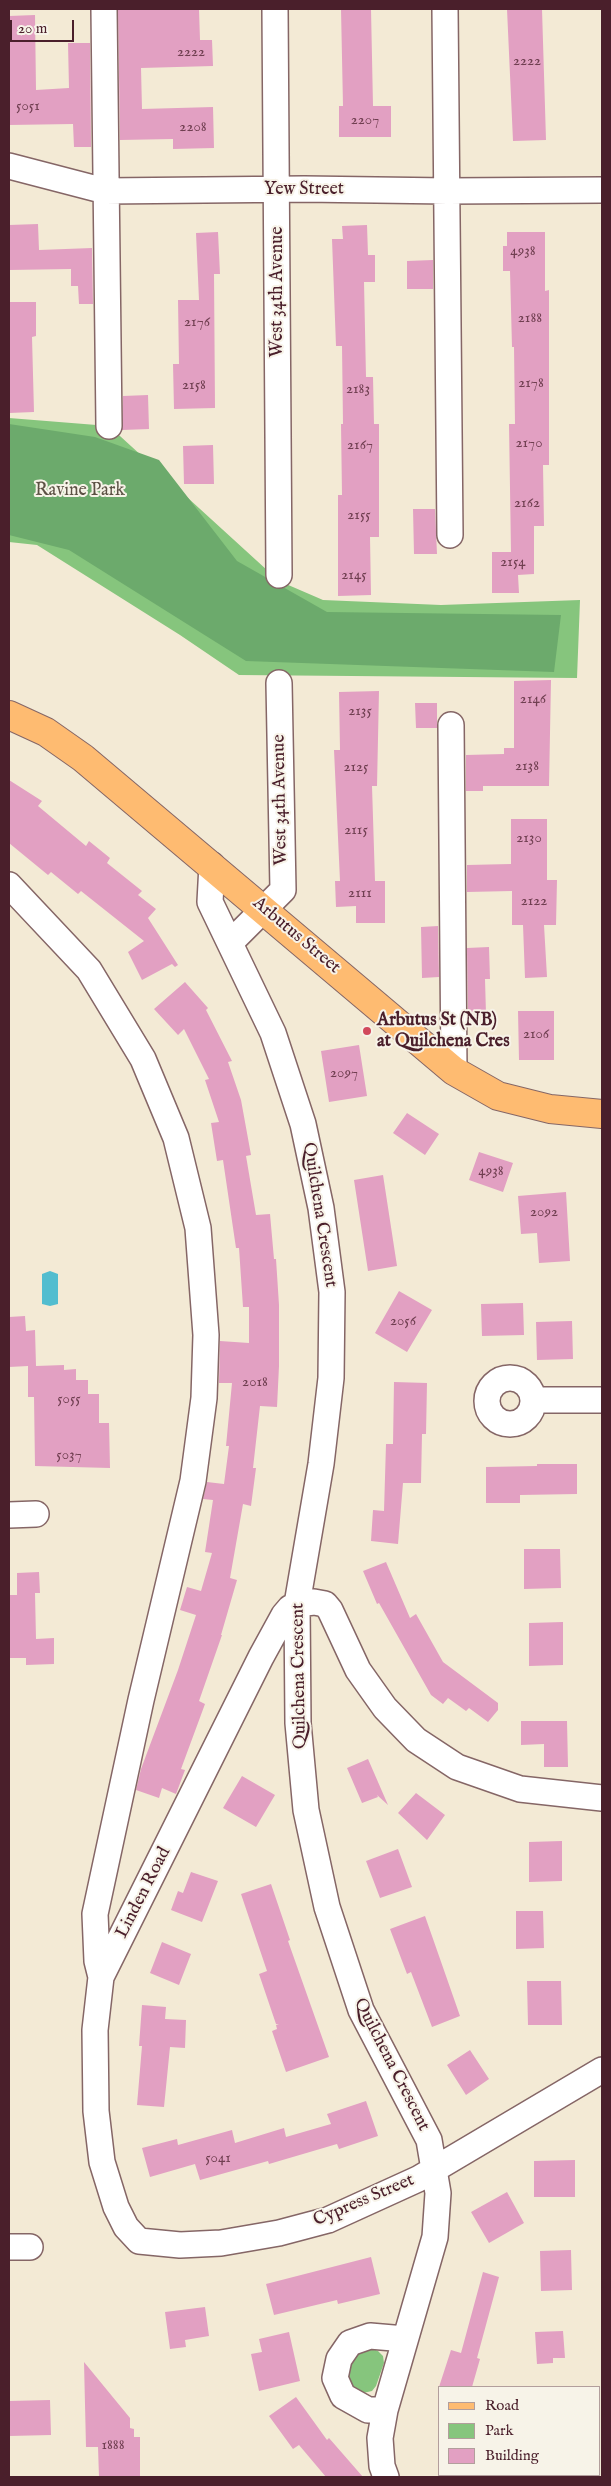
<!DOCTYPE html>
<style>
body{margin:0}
#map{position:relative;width:611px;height:2486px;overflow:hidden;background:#f3ead5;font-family:"IM FELL English",serif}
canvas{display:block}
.frame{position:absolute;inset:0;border:10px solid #4a1f2b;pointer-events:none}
.legend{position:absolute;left:438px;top:2386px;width:162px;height:90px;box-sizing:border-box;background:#f7f3e8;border:1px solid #b29e9c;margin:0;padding:6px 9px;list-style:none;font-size:15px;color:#4a1f2b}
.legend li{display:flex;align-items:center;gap:10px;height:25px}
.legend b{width:25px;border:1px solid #b29e9c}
.scale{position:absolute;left:10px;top:20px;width:64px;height:22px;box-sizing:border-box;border:2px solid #4a1f2b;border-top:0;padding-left:6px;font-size:15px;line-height:18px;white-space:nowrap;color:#4a1f2b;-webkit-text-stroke:4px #f7f3e8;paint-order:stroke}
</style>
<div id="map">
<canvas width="611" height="2486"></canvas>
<div class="frame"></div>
<ul class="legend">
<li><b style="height:6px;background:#febb71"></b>Road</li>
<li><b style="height:14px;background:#86c57d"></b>Park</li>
<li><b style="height:14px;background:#e2a0c2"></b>Building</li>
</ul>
<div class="scale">20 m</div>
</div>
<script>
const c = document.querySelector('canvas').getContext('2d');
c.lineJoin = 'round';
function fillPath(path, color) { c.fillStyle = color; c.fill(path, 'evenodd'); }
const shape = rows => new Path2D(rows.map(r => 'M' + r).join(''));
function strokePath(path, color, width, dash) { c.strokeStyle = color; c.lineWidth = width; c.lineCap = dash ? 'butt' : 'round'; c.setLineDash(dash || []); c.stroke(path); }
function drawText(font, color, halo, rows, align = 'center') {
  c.font = font + ' "IM FELL English",serif'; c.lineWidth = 4; c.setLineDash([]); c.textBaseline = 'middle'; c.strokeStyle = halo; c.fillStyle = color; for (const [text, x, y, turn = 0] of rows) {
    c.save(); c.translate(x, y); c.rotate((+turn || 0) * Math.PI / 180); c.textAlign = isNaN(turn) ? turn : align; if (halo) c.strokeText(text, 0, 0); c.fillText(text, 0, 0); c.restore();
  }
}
fillPath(shape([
 [9,418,109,426,279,581,323,600,441,605,580,600,577,678,239,675,180,635,37,545,9,542],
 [371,2348,378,2351,383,2356,384,2363,376,2386,372,2391,363,2393,352,2387,347,2379,345,2364,353,2354]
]), '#86c57d');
fillPath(shape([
 [9,424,95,437,159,460,237,561,327,612,561,615,554,672,246,661,69,550,9,535]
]), '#6caa6c');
fillPath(shape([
 [50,1271,58,1274,58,1304,50,1306,42,1304,42,1274]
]), '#52bdcf');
fillPath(shape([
 [118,9,199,9,200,40,212,40,213,66,141,68,142,109,213,107,214,148,173,149,173,139,120,140],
 [341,9,371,9,373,106,391,106,391,137,339,137,339,106,343,106],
 [507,9,542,9,546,140,513,141],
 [35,15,36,90,69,88,68,43,90,43,91,147,74,147,73,124,9,125,9,16],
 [38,224,39,250,92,248,93,304,79,304,78,286,71,286,71,269,9,270,9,225],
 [367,225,368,255,375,255,375,282,364,282,366,377,373,377,374,424,379,424,379,537,370,537,371,595,338,596,338,495,342,495,341,424,343,424,342,346,336,346,332,239,343,239,342,226],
 [218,232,220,274,214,274,215,408,174,409,173,364,179,364,178,300,199,300,196,233],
 [507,232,545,232,545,291,549,290,549,465,543,465,544,526,534,526,534,574,518,575,519,593,492,593,492,552,511,552,509,424,515,424,514,347,512,347,510,271,503,271,503,246,507,246],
 [433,260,433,289,407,289,407,261],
 [9,302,36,302,36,336,32,337,34,412,9,413],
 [148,395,149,429,122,430,123,396],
 [213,445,214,484,184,484,183,446],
 [413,509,435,509,437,554,414,554],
 [551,680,549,786,483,786,483,791,466,791,466,755,504,754,504,748,514,748,514,681],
 [379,691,377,786,372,786,375,881,385,881,385,923,356,923,356,906,336,907,335,881,340,881,334,750,340,750,339,692],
 [415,703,437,703,437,728,416,728],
 [9,780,42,801,38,806,86,846,89,841,110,858,107,863,142,891,138,895,156,909,148,918,178,965,175,967,172,964,142,980,128,952,144,941,81,891,78,894,51,872,48,875,9,843],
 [511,819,547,819,547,880,557,880,556,925,544,925,547,977,525,978,523,925,512,925,512,891,467,892,467,865,511,864],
 [438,926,439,977,422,978,421,927],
 [489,947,490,979,485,979,486,1014,468,1015,467,948],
 [185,982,208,1008,206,1010,232,1061,228,1062,241,1100,251,1155,246,1156,256,1215,270,1214,274,1259,276,1259,279,1305,279,1366,277,1407,260,1406,253,1468,256,1468,251,1506,243,1504,230,1578,237,1580,221,1635,222,1635,199,1701,205,1704,181,1769,185,1770,176,1794,162,1788,159,1798,136,1790,141,1769,178,1670,196,1615,180,1610,187,1587,201,1591,212,1553,205,1552,213,1500,203,1499,207,1482,224,1484,229,1446,226,1446,232,1383,219,1383,220,1341,249,1343,249,1307,243,1307,239,1248,236,1248,223,1160,217,1161,211,1123,219,1122,205,1080,209,1079,184,1029,178,1035,154,1009],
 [518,1011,554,1011,554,1060,519,1060],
 [359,1045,367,1096,329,1102,321,1051],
 [407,1113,439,1134,425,1155,393,1133],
 [479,1152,513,1163,503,1192,469,1180],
 [383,1175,397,1266,368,1271,354,1180],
 [566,1192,570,1261,539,1263,537,1233,521,1234,518,1196],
 [399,1291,432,1310,407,1352,375,1333],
 [523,1303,524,1335,482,1336,481,1304],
 [25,1316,26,1331,35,1330,36,1366,64,1365,64,1370,76,1369,76,1380,88,1380,88,1394,99,1394,99,1423,109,1423,110,1468,35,1466,34,1397,28,1397,28,1366,9,1367,9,1317],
 [572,1321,573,1359,537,1360,536,1322],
 [394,1382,427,1383,426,1434,422,1434,421,1483,403,1483,398,1544,371,1541,373,1510,384,1511,386,1444,393,1444],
 [537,1464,577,1464,577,1494,520,1495,520,1503,486,1503,486,1467,537,1466],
 [524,1549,560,1549,561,1588,524,1589],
 [386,1562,410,1618,416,1614,443,1662,498,1703,498,1710,488,1722,469,1708,466,1711,448,1698,443,1704,431,1695,379,1603,377,1604,363,1571],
 [39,1572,40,1593,35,1593,36,1639,54,1638,54,1664,26,1665,26,1658,9,1658,9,1595,17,1595,17,1573],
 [563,1622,563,1665,529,1666,529,1623],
 [521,1721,567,1721,568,1767,544,1767,544,1744,521,1745],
 [368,1759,388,1805,377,1795,378,1797,362,1803,347,1768],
 [242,1776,275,1795,256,1827,223,1808],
 [416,1793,445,1815,427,1840,398,1813],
 [562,1841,562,1881,529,1882,529,1842],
 [398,1849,412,1887,380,1898,366,1861],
 [191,1872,218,1881,202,1922,171,1910,178,1891,183,1893],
 [271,1884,290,1940,288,1941,329,2057,286,2072,272,2031,277,2029,276,2025,279,2025,276,2024,259,1974,267,1971,241,1894],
 [516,1911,543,1911,544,1948,516,1949],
 [425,1916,460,2016,432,2027,411,1972,407,1974,390,1929],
 [162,1942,191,1954,179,1985,150,1973],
 [527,1981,561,1981,562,2025,528,2025],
 [142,2005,166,2007,165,2019,186,2020,185,2048,170,2047,164,2107,137,2105,142,2046,139,2046],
 [470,2050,489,2079,466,2095,447,2065],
 [366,2101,378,2136,339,2149,337,2144,269,2164,268,2161,200,2180,195,2164,150,2177,142,2148,177,2139,178,2145,232,2130,235,2143,284,2128,286,2137,331,2124,327,2114],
 [575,2160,575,2197,534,2197,534,2161],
 [507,2192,524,2223,489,2243,471,2212],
 [571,2250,572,2290,541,2291,540,2251],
 [371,2257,380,2294,338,2304,337,2300,274,2315,266,2284],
 [483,2272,499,2277,477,2358,480,2359,472,2387,439,2387,451,2350,461,2353],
 [205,2307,209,2336,185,2340,186,2347,170,2349,165,2312],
 [563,2331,565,2358,553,2358,553,2363,537,2364,535,2332],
 [289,2332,300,2381,259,2391,251,2354,262,2352,259,2339],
 [84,2362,130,2418,130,2428,134,2429,134,2437,140,2437,140,2477,99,2477,98,2447,86,2447],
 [296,2397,327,2440,329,2438,363,2477,326,2477,299,2445,293,2449,269,2416],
 [50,2400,51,2435,9,2436,9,2401]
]), '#e2a0c2');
const minor = shape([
 [104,9,109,426],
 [275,9,279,575],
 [445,9,450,535],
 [9,166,105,191,304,189,448,191,602,190],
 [451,725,454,1071],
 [212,865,210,902,273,1033,303,1124,321,1208,332,1292,331,1378,321,1464,297,1604,298,1723,306,1810,327,1907,361,2010,429,2140,438,2193,435,2237,385,2410,380,2438,382,2466,386,2477],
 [9,885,89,970,143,1059,176,1138,198,1228,206,1335,204,1398,193,1481,141,1700,95,1914,97,1961,101,1977],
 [230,943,283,890,279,683],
 '487 1401a23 23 0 1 1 46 0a23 23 0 1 1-46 0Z',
 [533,1400,602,1400],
 [9,1515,36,1514],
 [602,1798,520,1789,457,1767,416,1740,385,1708,358,1670,330,1610,325,1604,314,1602,297,1604,290,1608,284,1615,261,1657,101,1977,95,2030,96,2111,102,2162,116,2207,126,2227,139,2241,180,2245,221,2243,279,2233,328,2220,418,2179,602,2070],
 [9,2247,30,2247],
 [385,2410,368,2410,343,2396,335,2378,339,2359,350,2343,370,2336,405,2339]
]);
const major = shape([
 [9,715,46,732,83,758,454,1071,498,1096,550,1109,602,1114]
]);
strokePath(minor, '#856666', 28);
strokePath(major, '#856666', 30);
strokePath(minor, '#fff', 25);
strokePath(major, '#febb71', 28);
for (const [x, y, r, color] of [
 [367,1031,5,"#d1495b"]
]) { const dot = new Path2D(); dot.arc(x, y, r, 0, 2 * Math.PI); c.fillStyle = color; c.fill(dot); strokePath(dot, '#f7f3e8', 2); }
drawText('15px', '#703f51', null, [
 ["2222",191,53],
 ["2222",527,62],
 ["5051",28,107],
 ["2207",365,121],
 ["2208",193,128],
 ["4938",523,252],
 ["2188",530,319],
 ["2176",197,323],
 ["2178",531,384],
 ["2158",194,386],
 ["2183",358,390],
 ["2170",529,444],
 ["2167",360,446],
 ["2162",527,504],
 ["2155",359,516],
 ["2154",513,563],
 ["2145",354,576],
 ["2146",533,700],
 ["2135",360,712],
 ["2138",527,767],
 ["2125",356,768],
 ["2115",356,831],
 ["2130",529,839],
 ["2111",360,894],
 ["2122",534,902],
 ["2106",536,1035],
 ["2097",344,1074],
 ["4938",491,1172],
 ["2092",544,1213],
 ["2056",403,1322],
 ["2018",255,1383],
 ["5055",69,1400],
 ["5037",69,1456],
 ["5041",218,2159],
 ["1888",113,2446]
]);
drawText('18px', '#4a1f2b', '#f7f3e8', [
 ["Yew Street",304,190],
 ["West 34th Avenue",278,292,-90],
 ["West 34th Avenue",281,800,-91],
 ["Arbutus Street",296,936,40],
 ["Quilchena Crescent",319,1215,81],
 ["Quilchena Crescent",300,1676,-91],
 ["Linden Road",144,1893,-63],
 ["Quilchena Crescent",391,2065,63],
 ["Cypress Street",364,2201,-23]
]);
drawText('18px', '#5c5144', '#f7f3e8', [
 ["Ravine Park",80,491]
]);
drawText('bold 18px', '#4a1f2b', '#f7f3e8', [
 ["Arbutus St (NB)",377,1021],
 ["at Quilchena Cres",377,1042]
], 'left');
</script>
